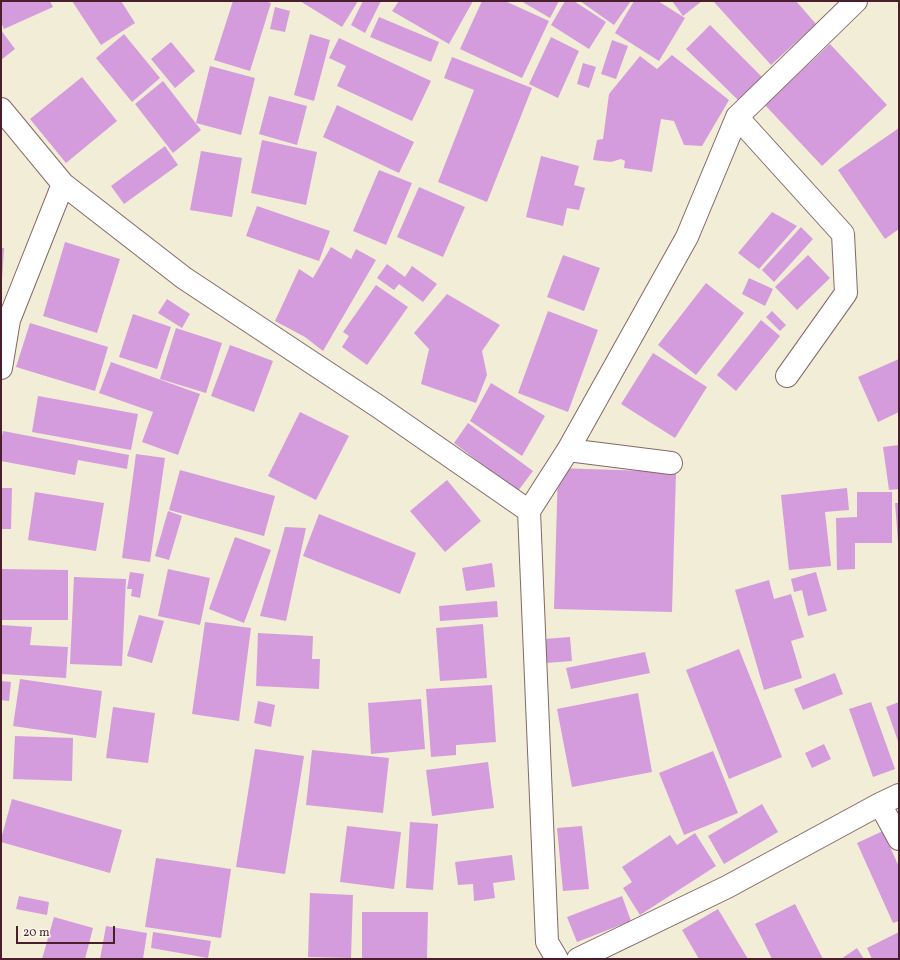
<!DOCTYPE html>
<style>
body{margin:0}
#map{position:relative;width:900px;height:960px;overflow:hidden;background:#f2edd7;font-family:Vollkorn,serif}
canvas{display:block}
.frame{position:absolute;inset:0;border:2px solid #4a1f2b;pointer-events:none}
.scale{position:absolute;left:16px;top:926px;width:99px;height:18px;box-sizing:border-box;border:2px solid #4a1f2b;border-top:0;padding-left:5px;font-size:12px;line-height:14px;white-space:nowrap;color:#4a1f2b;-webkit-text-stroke:3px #fbf7ec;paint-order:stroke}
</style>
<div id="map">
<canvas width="900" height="960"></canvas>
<div class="frame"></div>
<div class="scale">20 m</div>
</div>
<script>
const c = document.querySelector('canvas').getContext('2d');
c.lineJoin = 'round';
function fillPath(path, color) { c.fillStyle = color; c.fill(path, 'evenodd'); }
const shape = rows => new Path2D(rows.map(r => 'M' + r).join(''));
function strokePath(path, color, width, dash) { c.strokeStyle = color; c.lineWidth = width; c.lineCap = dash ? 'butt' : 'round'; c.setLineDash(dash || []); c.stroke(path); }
fillPath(shape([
 [1,1,50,1,53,7,4,29,1,22],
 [72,1,121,1,135,23,101,45],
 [233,1,265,1,271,3,250,71,214,60],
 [300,1,358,1,342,27],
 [363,1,381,1,365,33,351,25],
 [399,1,473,1,449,44,392,11],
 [482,1,505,1,549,21,522,78,460,49],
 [521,1,559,1,550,18],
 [565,1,574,1,606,22,589,49,551,25],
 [580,1,631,1,614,25],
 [634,1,658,1,685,18,659,61,615,33],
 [672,1,702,1,683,16],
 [715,1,796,1,816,24,771,65,714,2],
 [275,7,290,11,285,32,270,29],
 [379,17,439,42,431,62,370,37],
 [710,25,764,79,741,103,686,49],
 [1,30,15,49,1,60],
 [124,34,160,78,132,102,96,58],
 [310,34,330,40,314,101,294,95],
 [551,37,579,51,558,98,529,84],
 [339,38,431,81,412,121,337,86,346,66,329,58],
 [612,40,628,46,616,79,601,74],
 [171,42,195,71,175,88,151,59],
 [830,44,887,105,822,166,765,105],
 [672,55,729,100,702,146,684,145,674,121,661,119,652,172,624,168,625,161,621,159,611,162,593,160,597,140,603,139,609,94,640,56,657,69],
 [452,57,532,88,487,202,438,182,474,90,444,78],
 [583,63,596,67,589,88,577,84],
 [210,66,255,78,241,135,196,123],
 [82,77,117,121,66,163,30,119],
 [163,81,201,130,173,153,135,104],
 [269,96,307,106,297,145,259,134],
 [337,105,414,142,399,173,323,137],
 [899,128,899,229,885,239,838,170],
 [262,140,317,152,306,205,251,193],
 [165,146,178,165,124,204,111,186],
 [201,151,242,158,232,217,190,210],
 [541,156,579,166,574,185,585,188,579,210,567,208,563,226,526,217],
 [379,170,412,183,386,245,353,231],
 [419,187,465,207,443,257,397,237],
 [257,206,330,231,319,261,246,236],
 [772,212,797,226,759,269,738,253],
 [801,227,813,239,774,282,762,270],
 [65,242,120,259,97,333,43,316],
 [331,247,351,259,356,249,376,260,323,351,305,337,275,321,299,269,313,278],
 [1,248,4,248,2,280,1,280],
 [563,255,600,268,584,311,547,297],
 [808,255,830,278,797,310,775,287],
 [387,264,405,277,412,266,437,284,423,302,399,284,394,290,377,278],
 [749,278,773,289,765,306,742,294],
 [706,283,744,313,696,375,658,345],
 [376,285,408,307,367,365,342,347,349,336,343,332],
 [447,294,500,325,482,351,487,375,476,403,421,384,429,349,414,333],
 [167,299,190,314,182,328,158,313],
 [548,311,598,330,568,412,518,393],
 [772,311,786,325,780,331,766,317],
 [133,314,171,327,157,369,119,357],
 [761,320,780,336,736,391,717,375],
 [30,323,108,347,95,391,16,367],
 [176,328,222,343,206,393,160,379],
 [230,345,273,361,254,412,211,396],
 [653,353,707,387,675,438,621,404],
 [899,359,899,412,878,422,858,377],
 [111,362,200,394,178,455,142,442,153,412,99,393],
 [491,383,545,416,522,456,470,421],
 [38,396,138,414,131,450,32,432],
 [300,412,349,436,316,500,268,476],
 [468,423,533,471,518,491,454,443],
 [3,431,129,455,127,469,78,460,75,475,1,461,1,440],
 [899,445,899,489,889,490,883,447],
 [136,454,165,458,150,562,122,558],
 [558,468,676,472,672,612,554,609],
 [180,470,275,496,264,536,169,510],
 [447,480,481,521,445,552,410,511],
 [1,488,12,488,11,529,1,529],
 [847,488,849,510,825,512,831,566,789,570,781,495],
 [35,492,104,503,96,551,28,540],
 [857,492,892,492,892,543,855,543,855,569,837,570,836,518,857,517],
 [895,503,899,503,899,541,898,541],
 [168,511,182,516,169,560,155,556],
 [319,514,416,553,400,594,303,556],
 [285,527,306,528,286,621,260,616],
 [235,537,271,550,244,623,209,609],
 [492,563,495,587,466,591,462,568],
 [1,569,68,570,68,620,1,620],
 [168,569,210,578,200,625,158,616],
 [130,572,144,574,140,598,131,596,132,589,127,589],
 [816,572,827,611,808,616,802,590,794,592,791,579],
 [74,577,126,579,122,666,70,664],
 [769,580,774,599,791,594,804,637,791,641,802,678,764,690,735,590],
 [497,601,498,617,440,621,439,606],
 [139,615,164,621,152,663,127,656],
 [205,622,251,628,239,721,192,714],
 [483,624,487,678,440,681,436,628],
 [1,625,32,627,30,645,68,647,66,678,1,674],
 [258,633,313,636,312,659,320,659,319,689,256,686],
 [570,637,572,661,546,663,544,639],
 [739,649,782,757,729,779,686,670],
 [645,652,650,673,571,689,566,668],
 [835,673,843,694,803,710,794,689],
 [20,679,102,691,96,738,13,726],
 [1,681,11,682,9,701,1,700],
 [492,685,496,742,456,745,456,755,431,757,426,689],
 [638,693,652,772,572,787,557,709],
 [421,699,425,749,371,754,368,703],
 [258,701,275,705,271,727,254,723],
 [871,702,895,769,873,777,849,709],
 [899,702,899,744,886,707],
 [113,707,155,713,148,763,106,758],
 [15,736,73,738,72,781,13,779],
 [824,744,831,759,812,768,805,753],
 [255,749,304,756,285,874,236,867],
 [312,750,389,758,383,813,306,805],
 [713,751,738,813,684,835,659,773],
 [488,762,494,808,432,816,426,770],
 [12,799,122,830,110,873,1,842,1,839],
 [762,804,778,832,724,864,708,836],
 [410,822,438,824,433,890,406,888],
 [347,826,401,832,394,889,340,882],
 [582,826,589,889,563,891,557,828],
 [883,831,899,867,899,921,893,923,857,843],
 [695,833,716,866,640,915,623,888,632,882,622,867,670,835,677,845],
 [512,855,515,880,493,883,495,898,474,901,473,884,458,885,455,862],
 [156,858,231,869,221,938,145,927],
 [310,893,353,895,351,958,308,957],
 [19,896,49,902,47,915,16,909],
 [622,896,631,921,577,942,567,917],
 [795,904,823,959,772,959,755,924],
 [718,909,748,959,699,959,682,930],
 [362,912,428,912,427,959,362,959],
 [54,917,93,928,85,959,42,959],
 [106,926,147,933,143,959,100,959],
 [153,932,211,941,208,958,151,948],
 [899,932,899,959,872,959,867,948],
 [857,948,864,959,841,959]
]), '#d49cdd');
const minor = shape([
 [1,109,63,184,184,278,379,407,529,511],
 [737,117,843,234,846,293,787,376],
 [1,368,9,320,63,184],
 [568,450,671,463],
 [880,804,899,839],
 [557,959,547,942,529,511,568,450,687,237,737,117,856,1],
 [578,959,727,887,880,804,899,795]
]);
strokePath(minor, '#856767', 24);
strokePath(minor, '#fff', 22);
</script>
